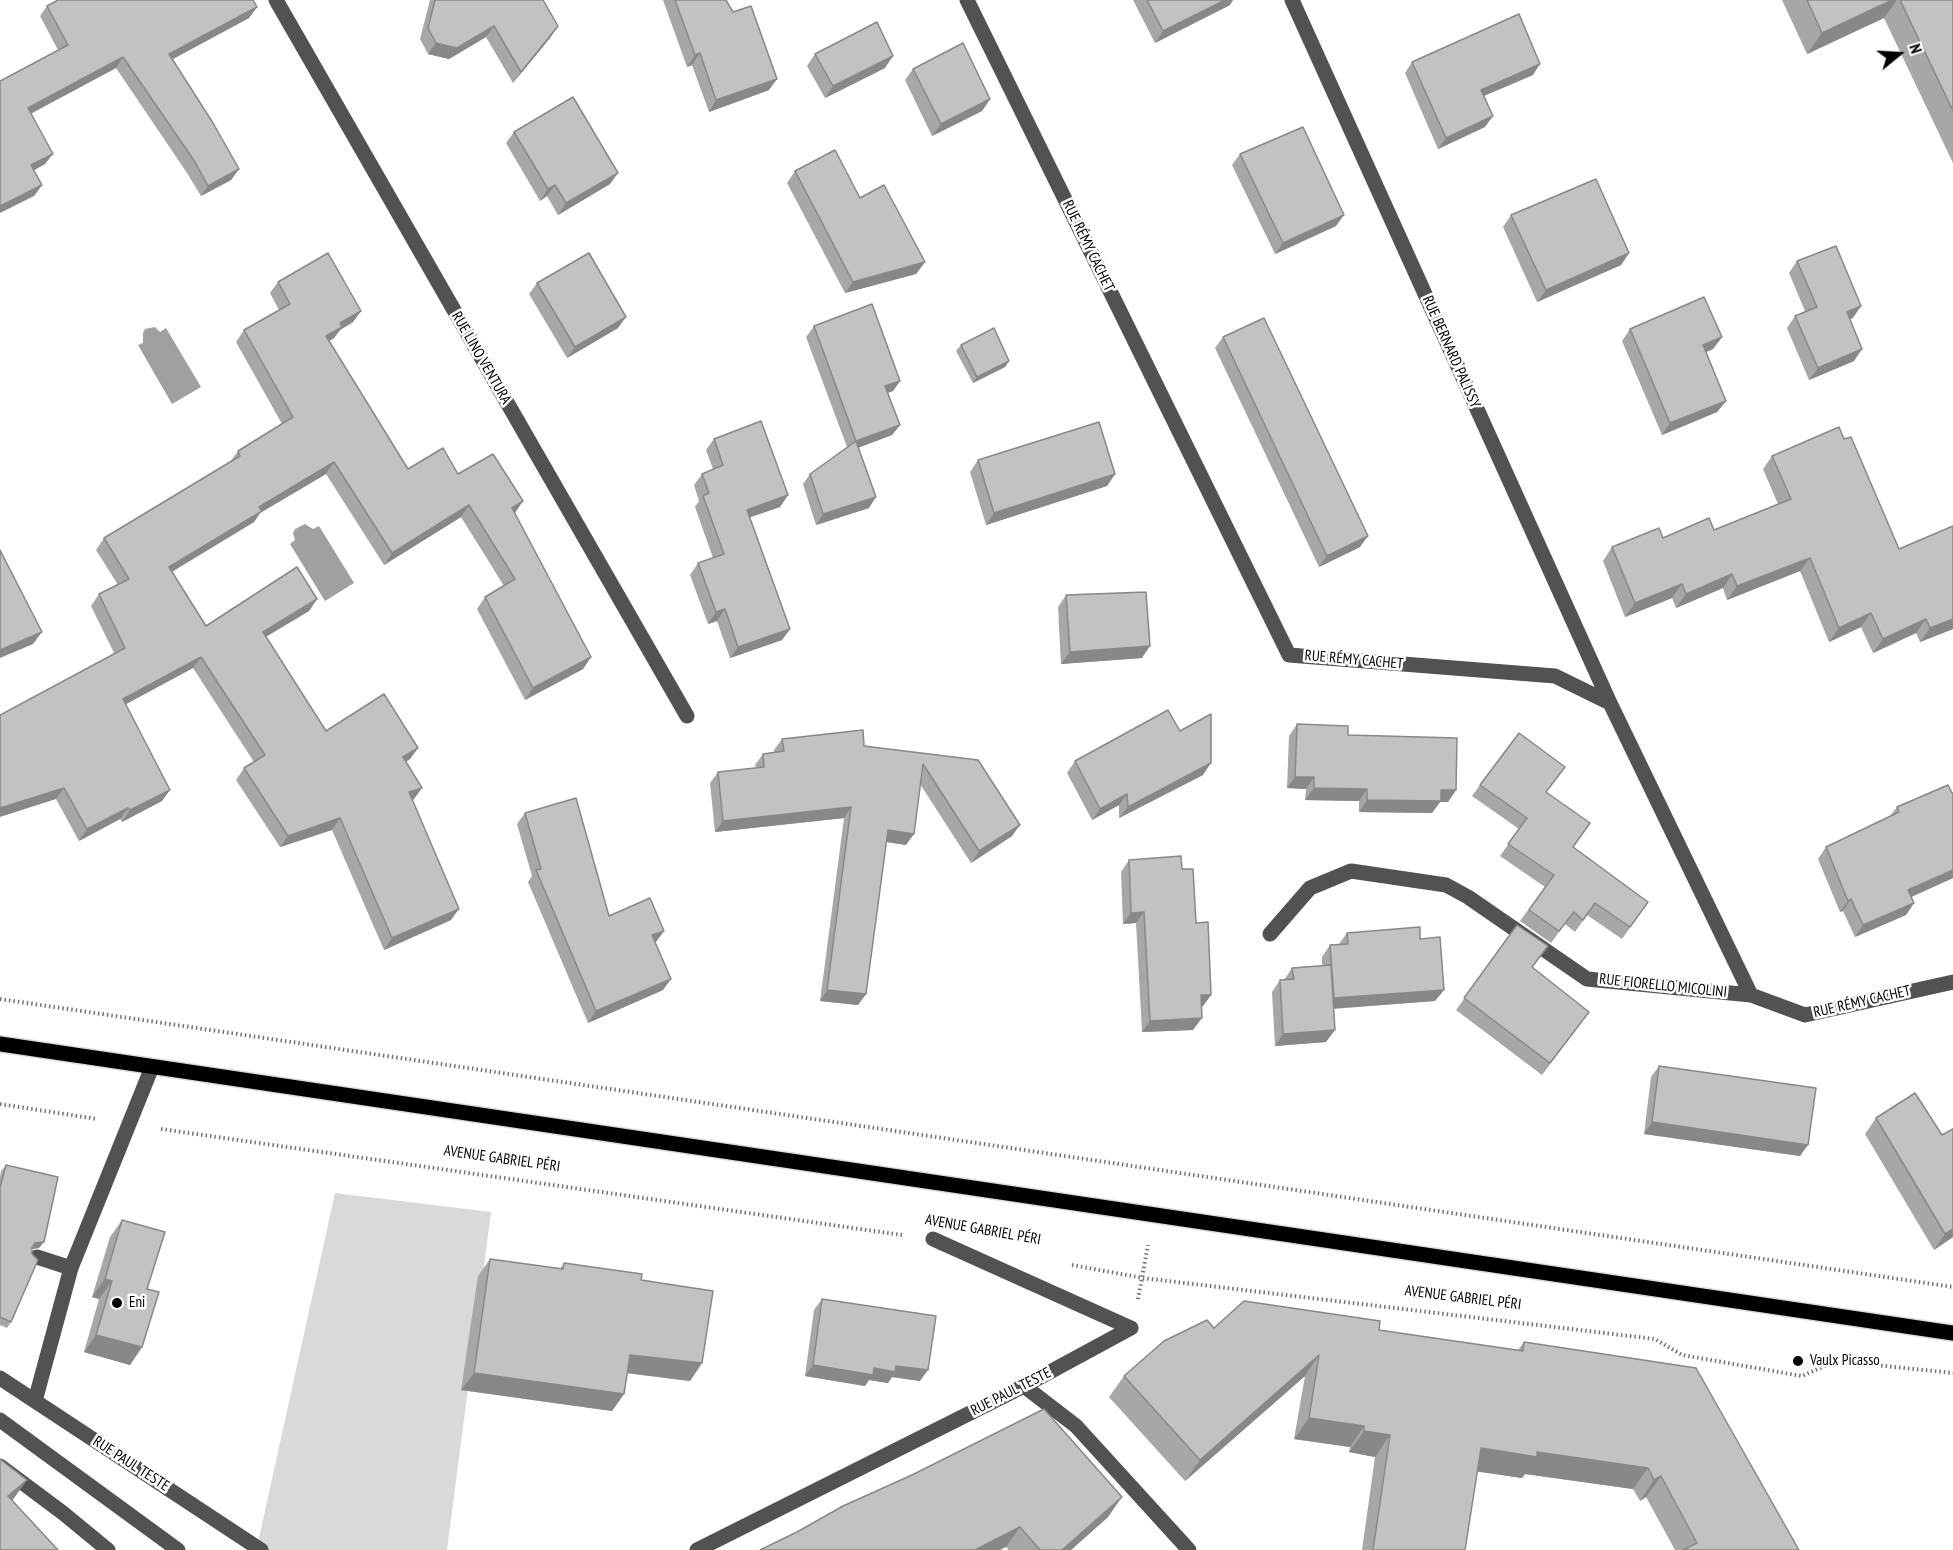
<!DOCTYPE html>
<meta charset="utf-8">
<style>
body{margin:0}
#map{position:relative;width:1953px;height:1550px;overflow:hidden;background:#fff;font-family:"PT Sans Narrow",sans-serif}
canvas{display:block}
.north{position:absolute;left:1869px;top:24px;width:60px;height:60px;-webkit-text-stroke:4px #fff;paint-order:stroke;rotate:72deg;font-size:16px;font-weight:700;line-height:24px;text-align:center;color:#000}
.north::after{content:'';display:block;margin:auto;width:21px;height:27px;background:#000;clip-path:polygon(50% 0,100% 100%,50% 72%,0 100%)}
</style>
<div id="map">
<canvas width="1953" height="1550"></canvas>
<div class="north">N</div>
</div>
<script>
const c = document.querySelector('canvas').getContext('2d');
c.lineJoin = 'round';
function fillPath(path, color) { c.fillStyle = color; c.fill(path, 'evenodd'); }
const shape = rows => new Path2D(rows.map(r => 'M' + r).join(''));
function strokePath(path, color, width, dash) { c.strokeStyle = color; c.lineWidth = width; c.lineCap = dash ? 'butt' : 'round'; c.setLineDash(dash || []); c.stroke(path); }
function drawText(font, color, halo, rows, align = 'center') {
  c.font = font + ' "PT Sans Narrow",sans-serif'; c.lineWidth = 5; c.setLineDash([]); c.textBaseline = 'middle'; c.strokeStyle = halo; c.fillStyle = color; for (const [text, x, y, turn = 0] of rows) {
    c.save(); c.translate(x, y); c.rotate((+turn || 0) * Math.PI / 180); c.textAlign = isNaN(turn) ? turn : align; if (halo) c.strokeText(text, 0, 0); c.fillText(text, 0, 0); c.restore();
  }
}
fillPath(shape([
 [335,1193,491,1212,447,1550,262,1550,257,1547]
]), '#d9d9d9');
fillPath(shape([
 [155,327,160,332,166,328,201,387,172,404,138,345,143,343,143,333,145,329],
 [305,524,313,529,319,526,354,583,325,601,290,544,295,540,293,533,295,529]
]), '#a0a0a0');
const major = shape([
 [0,1044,1953,1333]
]);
strokePath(major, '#dbdbdb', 18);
strokePath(shape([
 [0,999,1953,1287],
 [0,1104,97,1119],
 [161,1129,902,1235],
 [1072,1265,1143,1278,1655,1339,1682,1355,1802,1376,1836,1361,1953,1373],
 [1138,1299,1148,1245]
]), '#747474', 4, [1.5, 3]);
strokePath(shape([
 [276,0,687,716],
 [967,0,1289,655,1555,676,1610,703,1751,995,1805,1015,1953,982],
 [1292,0,1610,703],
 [1270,934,1310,888,1351,871,1446,885,1468,897,1587,979,1751,995],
 [933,1239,1131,1328],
 [71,1268,152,1067],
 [0,1378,261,1550],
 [1024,1386,1076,1426,1189,1550],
 [35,1401,71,1268,37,1257],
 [0,1420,178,1550],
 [0,1466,63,1513,108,1550],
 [697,1550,1024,1386,1131,1328]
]), '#525252', 15);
strokePath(major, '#000', 15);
fillPath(shape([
 [430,0,543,0,558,26,550,38,513,83,486,37,449,59,428,54,420,39],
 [663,0,726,0,769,90,709,112,692,65,687,67],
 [1133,0,1233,0,1230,5,1155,43],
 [1782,0,1953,0,1953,163,1884,18,1807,54],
 [47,6,257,7,249,18,172,59,239,169,231,180,201,196,187,173,116,68,31,113,45,164,34,170,42,185,34,196,0,81,58,50,40,16],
 [815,54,885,68,825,98,807,66],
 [1412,62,1533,75,1484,96,1485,127,1438,149,1405,73],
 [913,69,990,99,982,111,932,136,905,80],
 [514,132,610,184,558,215,547,196,540,201,506,143],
 [1240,154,1336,226,1275,254,1232,165],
 [795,171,860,198,925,262,916,274,845,293,787,183],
 [1511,215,1629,253,1621,265,1537,302,1503,227],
 [1797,261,1853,318,1850,319,1854,361,1809,380,1787,328,1795,316,1805,311,1789,273],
 [278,282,361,311,353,322,340,330,334,338,329,341,408,469,458,474,515,513,591,657,583,669,525,700,477,609,485,597,504,586,461,517,384,565,326,474,260,513,254,522,172,572,206,626,317,599,309,611,266,637,326,731,418,748,410,759,406,762,414,799,412,800,451,920,384,950,332,830,280,847,236,780,244,768,254,762,193,668,126,704,162,801,122,822,120,819,79,841,56,799,114,653,91,606,99,594,118,585,96,550,104,538,230,462,238,451,282,424,236,342,244,330,279,310,270,293],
 [537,283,618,328,567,358,529,294],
 [814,326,900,381,893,391,887,393,900,425,892,435,858,448,869,508,816,525,803,484,810,474,847,447,806,337],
 [1630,329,1722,337,1713,349,1706,352,1726,401,1717,412,1662,435,1622,341],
 [1223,337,1360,547,1319,567,1215,348],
 [961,345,1009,361,1005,367,973,383,956,351],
 [714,439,788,495,780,507,750,517,790,629,782,640,730,658,717,621,708,624,690,575,698,563,713,558,695,507,699,501,694,485,702,474,713,469,706,450],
 [1772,456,1899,549,1953,629,1920,642,1916,633,1873,653,1861,627,1829,642,1800,571,1727,600,1723,588,1676,608,1672,598,1625,617,1603,561,1612,547,1714,530,1778,504,1763,469],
 [978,460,1115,474,1107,486,986,525,970,472],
 [1066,595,1142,658,1061,664,1058,607],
 [1297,724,1348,735,1456,790,1448,802,1440,802,1432,813,1359,812,1359,801,1305,800,1306,789,1287,788,1289,736],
 [782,739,864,746,978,760,1012,836,971,863,920,784,906,845,886,842,866,994,858,1005,820,1001,844,818,715,832,710,783,718,772,756,768,755,765,763,754,774,752,774,750],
 [1075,761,1203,775,1119,818,1119,805,1092,820,1067,773],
 [1480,785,1547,792,1573,847,1648,902,1622,939,1587,915,1575,932,1565,924,1551,943,1520,921,1545,887,1500,856,1519,829,1472,796],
 [1952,793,1953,793,1953,878,1911,897,1914,903,1906,915,1855,937,1843,911,1840,912,1818,859,1826,847,1890,816,1897,807],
 [525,813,609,916,664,931,655,942,663,990,588,1023,528,882,532,876,517,824],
 [1129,860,1182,869,1196,923,1211,995,1203,1006,1201,1006,1193,1030,1142,1032,1136,923,1123,924,1121,872],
 [1517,925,1532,967,1581,1023,1542,1075,1456,1010],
 [1347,933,1420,939,1444,990,1435,1001,1333,1009,1326,1042,1275,1046,1272,992,1280,980,1284,980,1292,968,1322,966,1322,957,1330,945,1339,944],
 [1659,1066,1800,1156,1644,1134,1651,1077],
 [1876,1118,1942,1135,1953,1237,1934,1250,1865,1134],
 [6,1165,39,1248,32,1249,11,1322,7,1328,0,1325,0,1177,1,1171],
 [122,1220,147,1289,142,1347,130,1365,84,1352,99,1299,92,1297,110,1237],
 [490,1259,560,1269,564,1263,641,1280,702,1363,690,1381,627,1373,624,1394,612,1411,461,1390,478,1276],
 [822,1299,920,1381,892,1377,888,1383,869,1380,865,1386,805,1376,814,1310],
 [1214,1328,1379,1330,1518,1350,1524,1342,1799,1550,1675,1550,1646,1497,1640,1501,1633,1489,1525,1474,1522,1478,1477,1471,1465,1550,1362,1550,1375,1457,1349,1452,1350,1447,1294,1439,1305,1376,1185,1481,1109,1397,1124,1376],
 [1108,1517,1071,1550,1009,1550,1006,1547,760,1550]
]), '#a7a7a7');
fillPath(shape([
 [1225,0,1233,0,1230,5,1155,43,1163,31],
 [1892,0,1897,0,1884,18,1807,54,1822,33],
 [257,7,249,18,162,65,169,54],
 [494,26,486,37,449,59,428,54,436,43],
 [558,26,550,38,513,83,521,72],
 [700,53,692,65,687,67,695,55],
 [893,56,885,68,825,98,833,86],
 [123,57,116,68,21,119,28,108],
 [1540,64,1533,75,1474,100,1481,90],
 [777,79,769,90,709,112,716,100],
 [990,99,982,111,932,136,941,124],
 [1493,116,1485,127,1438,149,1446,138],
 [53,154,45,164,24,176,31,165],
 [239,169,231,180,201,196,208,186],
 [618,173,610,184,558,215,566,203],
 [42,185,34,196,0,213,0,206],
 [555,185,547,196,540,201,548,189],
 [1344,215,1336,226,1275,254,1283,243],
 [1629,253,1621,265,1537,302,1546,290],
 [925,262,916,274,845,293,853,282],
 [1861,306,1853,318,1838,324,1847,312],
 [361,311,353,322,340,330,334,338,318,348,326,336,340,323],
 [626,317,618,328,567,358,575,347],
 [1722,337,1713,349,1695,357,1703,345],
 [1862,349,1854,361,1809,380,1818,368],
 [1009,361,1005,367,973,383,977,377],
 [900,381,893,391,877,396,885,386],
 [1726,401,1717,412,1662,435,1670,423],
 [900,425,892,435,849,451,856,441],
 [334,462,326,474,260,513,254,522,161,578,169,567,259,507],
 [1115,474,1107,486,986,525,994,513],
 [788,495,780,507,739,521,747,510],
 [876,497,869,508,816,525,823,514],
 [523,501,515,513,512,508],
 [469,505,461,517,384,565,392,553],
 [1368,536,1360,547,1319,567,1327,556],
 [1810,558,1800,571,1727,600,1737,586],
 [1732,574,1723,588,1676,608,1686,594],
 [1682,584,1672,598,1625,617,1635,603],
 [317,599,309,611,255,643,263,632],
 [725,609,717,621,708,624,716,612],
 [1871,613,1861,627,1829,642,1839,628],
 [1926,619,1916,633,1873,653,1883,639],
 [1953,619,1953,629,1920,642,1930,628],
 [790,629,782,640,730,658,738,647],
 [42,632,33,644,0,658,0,650],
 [1150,646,1142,658,1061,664,1070,652],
 [201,657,193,668,115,710,123,699],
 [591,657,583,669,525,700,533,688],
 [418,748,410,759,395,769,403,757],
 [1211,763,1203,775,1119,818,1128,807],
 [1295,777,1314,777,1306,789,1287,788],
 [64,788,56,799,0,817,0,808],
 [422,788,414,799,401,804,409,792],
 [1314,788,1367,789,1359,801,1305,800],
 [170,790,162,801,122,822,130,810],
 [1441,790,1456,790,1448,802,1440,802,1432,813,1359,812,1367,800],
 [1127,794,1119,805,1092,820,1100,809],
 [851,807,844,818,715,832,723,821],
 [128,808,120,819,79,841,87,829],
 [340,818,332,830,280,847,288,836],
 [1020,825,1012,836,971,863,979,851],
 [888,830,914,834,906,845,880,841],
 [1953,870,1953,878,1900,902,1908,890],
 [1851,899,1843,911,1840,912,1848,901],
 [1914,903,1906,915,1855,937,1863,925],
 [459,909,451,920,384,950,392,938],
 [1144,912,1136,923,1123,924,1131,913],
 [664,931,656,942,644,947,652,935],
 [671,979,663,990,588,1023,596,1011],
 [827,990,866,994,858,1005,820,1001],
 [1444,990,1435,1001,1326,1009,1334,998],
 [1201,995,1211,995,1203,1006,1192,1007],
 [1202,1018,1193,1030,1142,1032,1150,1021],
 [1335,1030,1326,1042,1275,1046,1283,1034],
 [1652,1122,1808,1145,1800,1156,1644,1134],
 [1953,1229,1953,1237,1934,1250,1945,1234],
 [44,1242,39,1248,31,1249,35,1243],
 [105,1279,112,1281,99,1299,92,1297],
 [96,1335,142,1347,130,1365,84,1352],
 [630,1355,702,1363,690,1381,618,1372],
 [1319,1355,1305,1376,1185,1481,1200,1460],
 [813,1365,874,1368,896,1366,928,1370,920,1381,892,1377,888,1383,869,1380,865,1386,805,1376],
 [474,1373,624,1394,612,1411,461,1390],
 [1309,1418,1364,1426,1350,1447,1294,1439],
 [1364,1431,1390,1435,1375,1457,1349,1452],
 [1481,1448,1537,1452,1648,1468,1633,1489,1525,1474,1522,1478,1466,1470],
 [1661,1476,1646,1497,1640,1501,1654,1480],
 [27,1480,12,1501,8,1496],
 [1122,1497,1108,1517,1071,1550,1062,1550],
 [1020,1527,1006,1547,1000,1550,975,1550]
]), '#888');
const building = shape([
 [58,0,253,0,257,7,169,54,213,123,239,169,208,186,195,162,123,57,28,108,53,154,31,165,42,185,0,206,0,81,68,45,47,6,58,0],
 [435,0,543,0,558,26,521,72,494,26,457,48,436,43,428,28,435,0],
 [675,0,726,0,733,12,751,6,777,79,716,100,700,53,695,55,675,0],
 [1147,0,1225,0,1163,31,1147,0],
 [1807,0,1892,0,1822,33,1807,0],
 [1900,0,1953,0,1953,111,1900,0],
 [1519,14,1540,64,1481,90,1493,116,1446,138,1412,62,1519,14],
 [877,22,893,56,833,86,815,54,877,22],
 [963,43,990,99,941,124,913,69,963,43],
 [573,97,618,173,566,203,555,185,548,189,514,132,573,97],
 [1303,127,1344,215,1283,243,1240,154,1303,127],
 [835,150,860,198,884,185,925,262,853,282,795,171,835,150],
 [1596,179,1629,253,1546,290,1511,215,1596,179],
 [1836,246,1861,306,1847,312,1862,349,1818,368,1795,316,1817,307,1797,261,1836,246],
 [328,253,361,311,340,323,342,327,326,336,408,469,443,448,458,474,493,454,523,501,512,508,591,657,533,688,485,597,515,579,469,505,392,553,334,462,259,507,262,511,169,567,206,626,297,567,317,599,263,632,326,731,384,694,418,748,403,757,422,788,409,792,459,909,392,938,340,818,288,836,244,768,265,755,201,657,123,699,170,790,130,810,128,808,87,829,64,788,0,808,0,715,125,648,99,594,129,579,104,538,240,456,238,451,293,417,244,330,290,304,278,282,328,253],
 [589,253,626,317,575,347,537,283,589,253],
 [1704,297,1722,337,1703,345,1726,401,1670,423,1630,329,1704,297],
 [872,304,900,381,885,386,900,425,856,441,876,497,823,514,810,474,856,441,814,326,872,304],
 [1264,318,1368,536,1327,556,1223,337,1264,318],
 [994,328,1009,361,977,377,961,345,994,328],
 [761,421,788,495,747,510,790,629,738,647,725,609,716,612,698,563,724,554,703,496,709,493,702,474,723,465,714,439,761,421],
 [1099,422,1115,474,994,513,978,460,1099,422],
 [1839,427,1844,439,1851,437,1899,549,1953,526,1953,619,1930,628,1926,619,1883,639,1871,613,1839,628,1810,558,1737,586,1732,574,1686,594,1682,584,1635,603,1612,547,1659,528,1663,538,1709,518,1714,530,1791,499,1772,456,1839,427],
 [0,550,42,632,0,650,0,550],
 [1146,592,1150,646,1070,652,1066,595,1146,592],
 [1168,710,1180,731,1211,714,1211,763,1128,807,1127,794,1100,809,1075,761,1168,710],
 [1297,724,1348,726,1348,735,1457,738,1456,790,1441,790,1441,801,1367,800,1367,789,1314,788,1314,777,1295,777,1297,724],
 [863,730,864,746,978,760,1020,825,979,851,923,764,914,834,888,830,866,994,827,990,851,807,723,821,718,772,764,767,763,754,784,751,782,739,863,730],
 [1519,733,1565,767,1546,792,1590,823,1573,847,1648,902,1630,927,1595,903,1583,920,1574,912,1559,931,1529,910,1554,875,1508,844,1527,818,1480,785,1519,733],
 [1948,785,1952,793,1953,793,1953,870,1908,890,1914,903,1863,925,1851,899,1848,901,1826,847,1899,812,1897,807,1948,785],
 [576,798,609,916,650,898,664,931,652,935,671,979,596,1011,536,870,541,869,525,813,576,798],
 [1181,856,1182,869,1193,869,1196,923,1208,922,1211,995,1201,995,1202,1018,1150,1021,1144,912,1131,913,1129,860,1181,856],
 [1517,925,1548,946,1532,967,1589,1012,1550,1063,1464,998,1517,925],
 [1420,927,1420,939,1440,937,1444,990,1334,998,1330,945,1348,944,1347,933,1420,927],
 [1331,965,1335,1030,1283,1034,1280,980,1294,979,1292,968,1331,965],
 [1659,1066,1816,1088,1808,1145,1652,1122,1659,1066],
 [1915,1093,1942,1135,1953,1129,1953,1229,1945,1234,1876,1118,1915,1093],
 [6,1165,58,1177,44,1242,35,1243,32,1248,32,1254,38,1260,11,1322,0,1317,0,1187,6,1165],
 [122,1220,165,1232,147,1289,159,1292,142,1347,96,1335,112,1281,105,1279,122,1220],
 [490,1259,563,1269,564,1263,642,1274,641,1280,713,1291,702,1363,630,1355,624,1394,474,1373,490,1259],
 [822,1299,936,1316,928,1370,896,1366,895,1372,874,1368,873,1375,813,1365,822,1299],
 [1244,1301,1380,1321,1379,1330,1523,1351,1524,1342,1696,1368,1799,1550,1683,1550,1697,1543,1661,1476,1654,1480,1648,1468,1537,1452,1537,1457,1481,1448,1465,1550,1373,1550,1390,1435,1364,1431,1364,1426,1309,1418,1319,1355,1200,1460,1124,1376,1164,1341,1207,1320,1214,1328,1244,1301],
 [1044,1409,1122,1497,1062,1550,1040,1550,1020,1527,975,1550,760,1550,797,1532,843,1506,912,1475,1044,1409],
 [0,1459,27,1480,8,1496,58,1550,0,1550,0,1459]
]);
fillPath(building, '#c2c2c2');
strokePath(building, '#888', 1.5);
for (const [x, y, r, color] of [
 [117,1303,6,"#000"],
 [1798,1361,6,"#000"]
]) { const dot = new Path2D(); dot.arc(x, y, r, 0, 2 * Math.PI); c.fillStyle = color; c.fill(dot); strokePath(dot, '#fff', 2); }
drawText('15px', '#000', '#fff', [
 ["RUE RÉMY CACHET",1088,246,64],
 ["RUE BERNARD PALISSY",1451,352,66],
 ["RUE LINO VENTURA",481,358,60],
 ["RUE RÉMY CACHET",1354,660,5],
 ["RUE FIORELLO MICOLINI",1663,986,6],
 ["RUE RÉMY CACHET",1862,1002,-13],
 ["AVENUE GABRIEL PÉRI",502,1159,8],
 ["AVENUE GABRIEL PÉRI",983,1230,10],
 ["AVENUE GABRIEL PÉRI",1463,1298,7],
 ["RUE PAUL TESTE",1011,1392,-27],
 ["RUE PAUL TESTE",131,1464,33]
]);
drawText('15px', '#000', '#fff', [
 ["Eni",129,1303],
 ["Vaulx Picasso",1810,1361]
], 'left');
</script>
